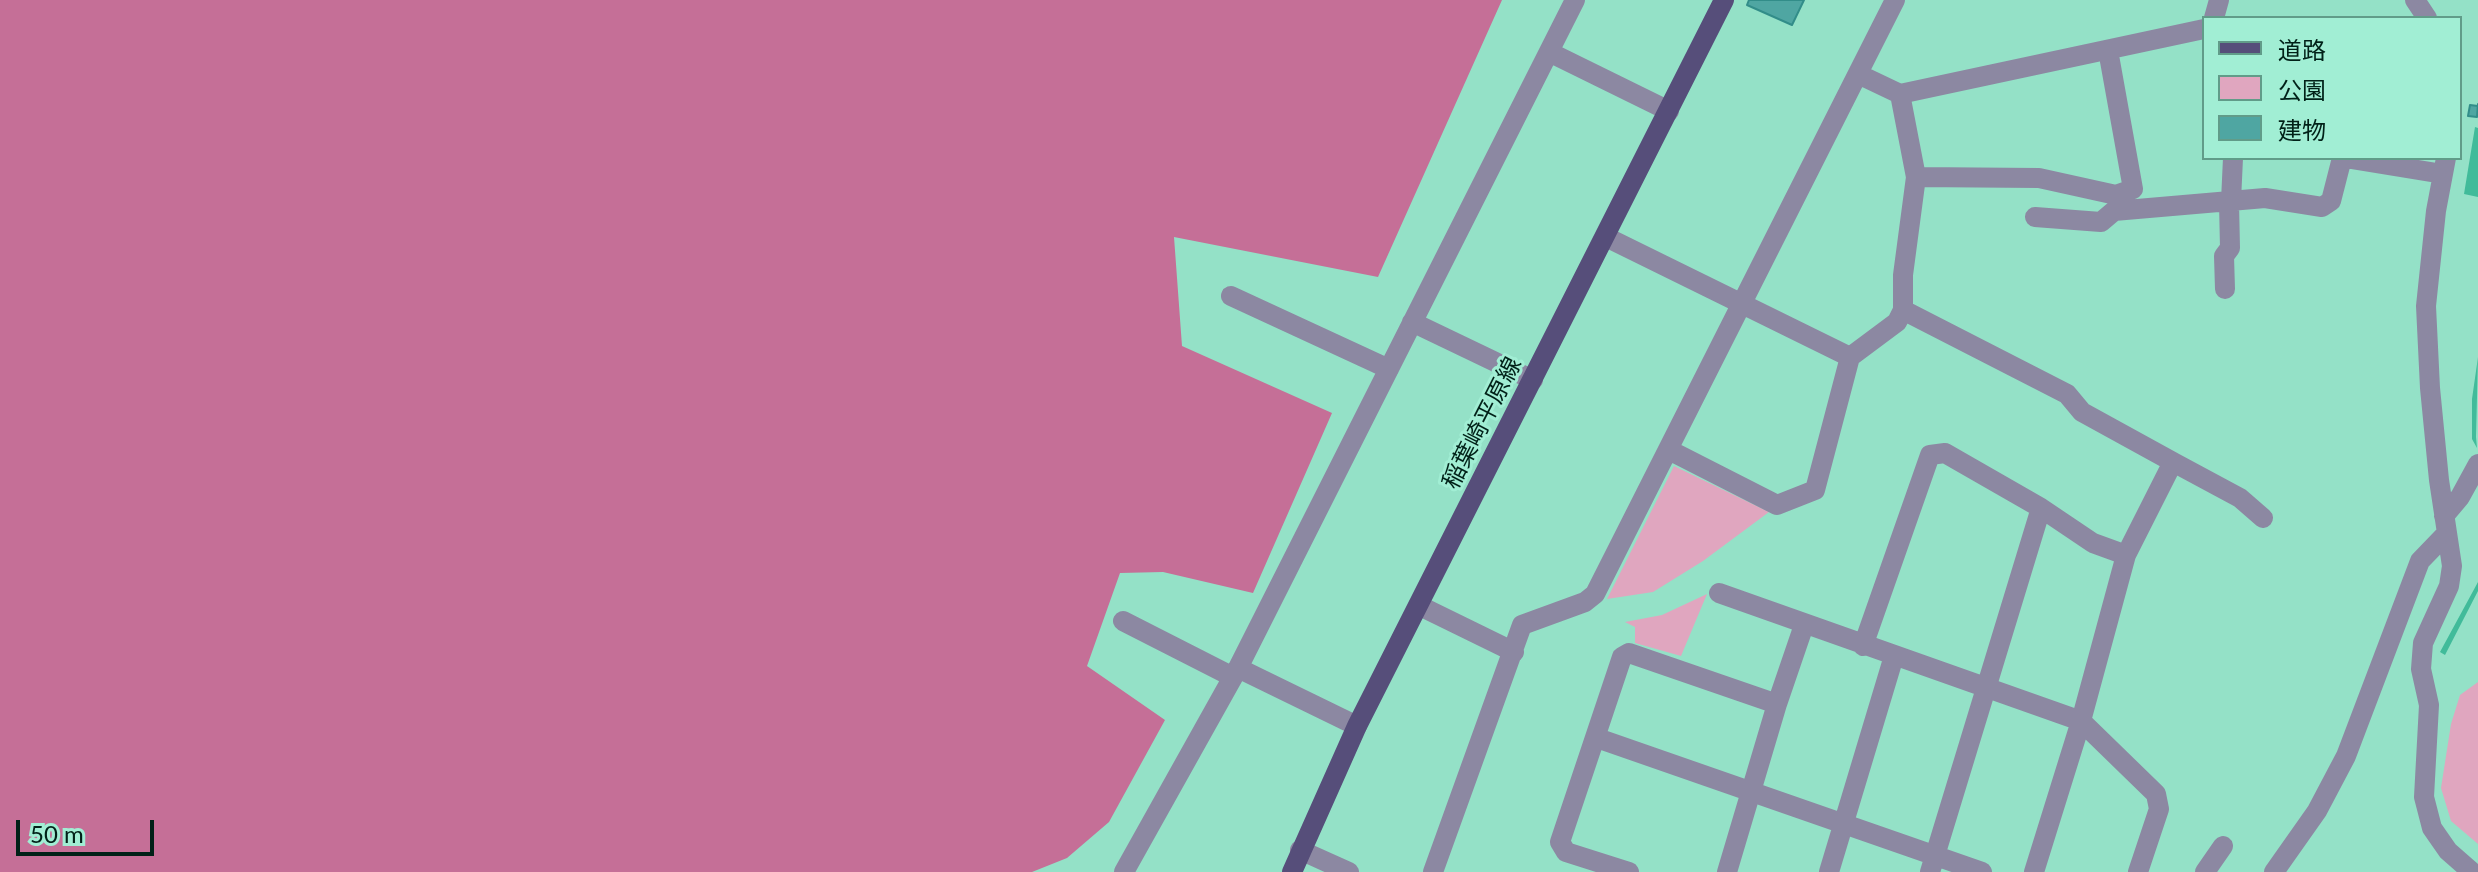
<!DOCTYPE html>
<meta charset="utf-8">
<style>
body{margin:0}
#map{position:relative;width:2478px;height:872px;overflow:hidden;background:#94e1c7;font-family:Lato,"Noto Sans JP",sans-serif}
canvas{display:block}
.legend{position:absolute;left:2202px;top:16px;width:260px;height:144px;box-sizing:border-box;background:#a1eed4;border:2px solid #619c89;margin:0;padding:10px 14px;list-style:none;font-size:24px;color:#012118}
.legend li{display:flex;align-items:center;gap:16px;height:40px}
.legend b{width:40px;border:2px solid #619c89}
.scale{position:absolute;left:16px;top:820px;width:138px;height:36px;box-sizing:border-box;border:4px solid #012118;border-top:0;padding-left:10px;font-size:24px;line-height:28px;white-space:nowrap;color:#012118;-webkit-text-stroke:6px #a1eed4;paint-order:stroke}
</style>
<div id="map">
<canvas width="2478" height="872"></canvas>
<ul class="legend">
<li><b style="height:10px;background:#564e7a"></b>道路</li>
<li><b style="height:22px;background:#e0a6bf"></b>公園</li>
<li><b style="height:22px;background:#4fa6a2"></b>建物</li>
</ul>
<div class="scale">50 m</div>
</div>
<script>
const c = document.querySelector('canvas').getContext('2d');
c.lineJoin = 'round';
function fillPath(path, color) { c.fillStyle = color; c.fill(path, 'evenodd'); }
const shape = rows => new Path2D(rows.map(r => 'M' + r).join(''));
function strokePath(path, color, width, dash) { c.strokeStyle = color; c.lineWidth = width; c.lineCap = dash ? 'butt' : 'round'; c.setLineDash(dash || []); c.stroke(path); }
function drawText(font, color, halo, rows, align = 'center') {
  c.font = font + ' Lato,"Noto Sans JP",sans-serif'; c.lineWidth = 6; c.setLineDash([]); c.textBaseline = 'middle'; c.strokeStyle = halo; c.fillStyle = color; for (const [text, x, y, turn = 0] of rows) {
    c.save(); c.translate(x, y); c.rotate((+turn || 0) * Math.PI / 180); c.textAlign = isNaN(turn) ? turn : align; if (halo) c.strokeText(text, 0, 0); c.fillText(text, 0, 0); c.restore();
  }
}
fillPath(shape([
 [1674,466,1769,512,1703,561,1653,592,1607,599],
 [1707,594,1681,656,1635,643,1635,627,1625,622,1662,615],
 [2478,682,2478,844,2451,821,2441,788,2451,724,2460,695]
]), '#e0a6bf');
fillPath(shape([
 [0,0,1502,0,1378,277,1174,237,1182,346,1332,413,1253,593,1163,572,1120,573,1087,666,1165,720,1109,822,1067,858,1032,872,0,872]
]), '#c56f97');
fillPath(shape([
 [2475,127,2478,128,2478,197,2464,194],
 [2478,357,2476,437,2477,448,2472,439,2472,399],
 [2478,582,2478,591,2445,655,2440,652]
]), '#41bb9a');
const building = shape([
 [1749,0,1804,0,1792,25,1747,5,1749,0],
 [2478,104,2477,117,2468,116,2470,105,2478,106,2478,104]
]);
fillPath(building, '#4fa6a2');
strokePath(building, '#328d89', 2);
strokePath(shape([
 [2415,0,2427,18],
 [2214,18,2219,0],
 [1549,52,1669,111],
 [1858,74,1900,94,2204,29],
 [1900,94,1916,177,1903,275,1903,310,2067,394,2082,412,2173,462,2126,555,2081,721,2034,872],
 [2345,158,2443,174],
 [2446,158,2436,211,2426,306,2430,388,2439,480,2452,566,2449,586,2423,643,2421,669,2429,705,2424,797,2432,828,2448,851,2472,872],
 [1916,177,2039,178,2116,195,2133,189,2108,50],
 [2231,201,2233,158],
 [2035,217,2101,222,2114,211,2265,198,2322,207,2331,201,2342,158],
 [1606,237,1850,357,1897,322,1903,310],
 [2225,289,2224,256,2230,248,2229,202],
 [1231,296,1389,369],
 [1412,322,1533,380],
 [1669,450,1777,505,1815,490,1850,357],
 [2173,462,2240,498,2263,518],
 [2444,516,2460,497,2478,464],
 [1719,593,2081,721,2156,794,2159,809,2138,872],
 [1420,606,1514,652],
 [1123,621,1233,677],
 [1863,646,1930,455,1945,453,2041,508,2093,543,2126,555],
 [1238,668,1357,726],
 [1597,738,1982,872],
 [1300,850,1349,872],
 [1124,872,1238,668,1575,0],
 [1433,872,1522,625,1585,602,1595,594,1895,0],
 [1629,872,1566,852,1560,842,1622,657,1629,653,1777,704],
 [1727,872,1777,704,1804,625],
 [1829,872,1894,656],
 [1930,872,2041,508],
 [2205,872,2223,846],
 [2274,872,2317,811,2346,756,2420,561,2446,534]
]), '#8c88a2', 20);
strokePath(shape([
 [1292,872,1357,726,1724,0]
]), '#564e7a', 20);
drawText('24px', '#012118', '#a1eed4', [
 ["稲葉崎平原線",1482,423,-63]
]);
</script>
